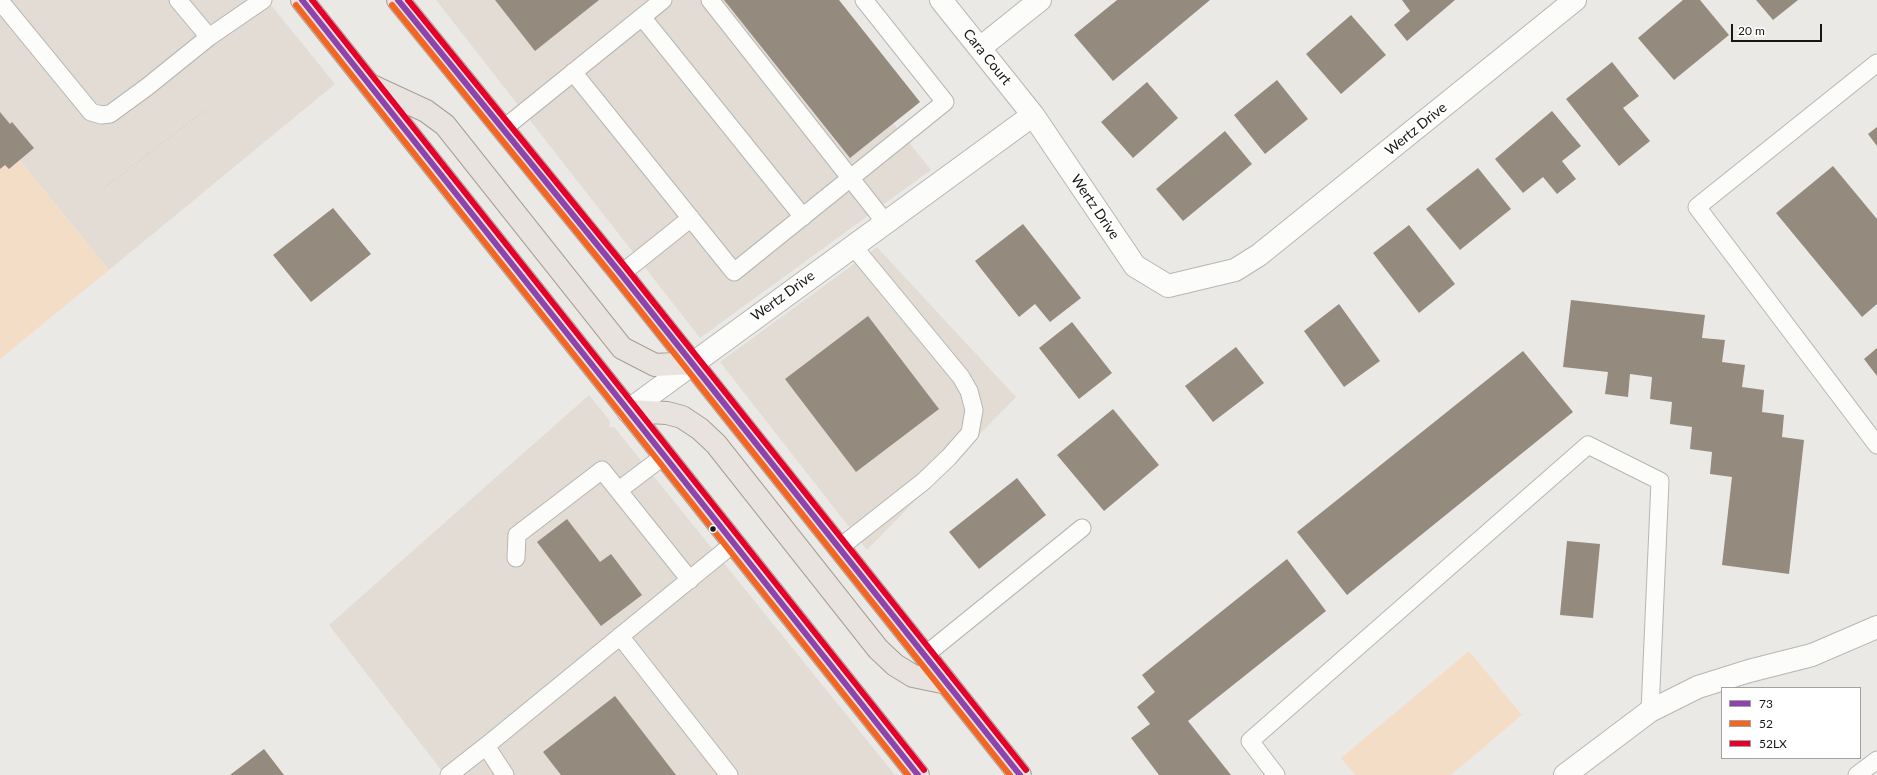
<!DOCTYPE html>
<style>
body{margin:0}
#map{position:relative;width:1877px;height:775px;overflow:hidden;background:#ebe9e6;font-family:Lato,sans-serif}
canvas{display:block}
.legend{position:absolute;left:1721px;top:687px;width:140px;height:72px;box-sizing:border-box;background:#fff;border:1px solid #a3a2a1;margin:0;padding:5px 7px;list-style:none;font-size:12px;color:#181614}
.legend li{display:flex;align-items:center;gap:8px;height:20px}
.legend b{width:20px;border:1px solid #a3a2a1}
.scale{position:absolute;left:1731px;top:24px;width:91px;height:18px;box-sizing:border-box;border:2px solid #181614;border-top:0;padding-left:5px;font-size:12px;line-height:14px;white-space:nowrap;color:#181614;-webkit-text-stroke:3px #fff;paint-order:stroke}
</style>
<div id="map">
<canvas width="1877" height="775"></canvas>
<ul class="legend">
<li><b style="height:5px;background:#8e44ad"></b>73</li>
<li><b style="height:5px;background:#f26522"></b>52</li>
<li><b style="height:5px;background:#e4002b"></b>52LX</li>
</ul>
<div class="scale">20 m</div>
</div>
<script>
const c = document.querySelector('canvas').getContext('2d');
c.lineJoin = 'round';
function fillPath(path, color) { c.fillStyle = color; c.fill(path, 'evenodd'); }
const shape = rows => new Path2D(rows.map(r => 'M' + r).join(''));
function strokePath(path, color, width, dash) { c.strokeStyle = color; c.lineWidth = width; c.lineCap = dash ? 'butt' : 'round'; c.setLineDash(dash || []); c.stroke(path); }
function drawText(font, color, halo, rows, align = 'center') {
  c.font = font + ' Lato,sans-serif'; c.lineWidth = 4; c.setLineDash([]); c.textBaseline = 'middle'; c.strokeStyle = halo; c.fillStyle = color; for (const [text, x, y, turn = 0] of rows) {
    c.save(); c.translate(x, y); c.rotate((+turn || 0) * Math.PI / 180); c.textAlign = isNaN(turn) ? turn : align; if (halo) c.strokeText(text, 0, 0); c.fillText(text, 0, 0); c.restore();
  }
}
fillPath(shape([
 [0,0,267,0,335,84,109,270,0,136],
 [436,0,795,0,931,170,700,338],
 [877,247,1016,397,867,550,720,362],
 [589,395,610,421,609,427,614,427,895,775,445,775,329,625]
]), '#e2dcd4');
fillPath(shape([
 [0,136,109,270,0,359],
 [1469,651,1522,715,1451,775,1355,775,1341,758]
]), '#f4ddc6');
fillPath(shape([
 [495,0,599,0,535,51],
 [724,0,839,0,920,102,850,158],
 [1117,0,1210,0,1113,81,1074,35],
 [1402,0,1455,0,1407,41,1394,25,1410,11],
 [1683,0,1700,0,1729,35,1674,80,1638,38],
 [1756,0,1798,0,1773,20],
 [1351,15,1386,55,1341,94,1306,54],
 [1612,62,1639,96,1623,108,1650,141,1619,166,1566,99],
 [1277,80,1308,119,1265,154,1234,115],
 [1147,82,1178,118,1133,158,1101,122],
 [1552,111,1581,146,1562,161,1576,179,1557,194,1543,177,1523,193,1495,159],
 [0,112,10,124,12,122,34,148,9,169,5,165,0,169],
 [1877,127,1877,146,1868,134],
 [1225,131,1252,164,1183,221,1156,189],
 [1833,166,1877,219,1877,304,1862,317,1776,213],
 [1478,168,1511,209,1460,250,1426,209],
 [333,208,371,254,311,302,273,255],
 [1023,224,1081,298,1050,322,1035,304,1019,317,975,261],
 [1409,225,1455,284,1419,313,1373,253],
 [1571,300,1705,315,1702,338,1725,340,1722,362,1745,365,1742,387,1764,390,1762,412,1784,415,1782,437,1804,440,1789,574,1722,565,1732,477,1710,474,1712,452,1690,449,1692,427,1670,424,1672,402,1650,399,1652,377,1630,374,1628,397,1605,394,1608,372,1563,367],
 [1339,304,1380,361,1344,387,1304,331],
 [868,316,939,409,856,472,785,379],
 [1072,322,1112,373,1079,399,1039,348],
 [1236,347,1264,383,1213,422,1185,386],
 [1877,348,1877,376,1864,359],
 [1523,351,1573,412,1347,595,1297,532],
 [1113,409,1159,465,1104,511,1057,455],
 [1017,478,1046,515,979,569,949,532],
 [567,519,600,562,611,554,642,595,601,626,537,542],
 [1567,541,1600,544,1593,618,1560,615],
 [1287,559,1326,611,1188,721,1231,775,1159,775,1131,738,1150,724,1137,707,1155,692,1142,675],
 [615,696,676,775,561,775,543,752],
 [264,749,284,775,230,775]
]), '#948a7e');
const service = shape([
 [178,0,209,37,263,0],
 [710,0,885,222],
 [0,1,91,112,101,115,110,114,147,87,209,37],
 [642,17,803,217],
 [1877,63,1697,207,1877,445],
 [573,72,734,272,945,102,864,0],
 [503,129,663,0],
 [621,274,691,218],
 [619,490,664,456],
 [839,548,924,481,949,457,970,433,974,410,969,391,961,377,853,246],
 [516,558,517,535,602,470,690,580],
 [620,636,729,775],
 [924,656,1082,528],
 [449,775,486,746],
 [505,775,486,746,733,544],
 [1276,775,1250,741,1588,445,1660,481,1650,711],
 [1857,775,1877,760]
]);
const minor = shape([
 [941,0,1033,115,1135,266,1168,286,1235,270,1259,255,1575,0],
 [980,48,1040,0],
 [628,411,1033,115]
]);
const tertiary = shape([
 [1565,775,1650,711,1698,687,1749,671,1812,655,1877,627]
]);
const primary = shape([
 [302,0,918,775],
 [398,0,621,274,1020,775],
 [372,86,426,111,445,125,622,348,655,365,692,363],
 [628,411,667,413,682,417,700,429,716,444,878,649,895,665,913,676,947,683]
]);
strokePath(service, '#b7b6b3', 19);
strokePath(minor, '#b7b6b3', 24);
strokePath(tertiary, '#b7b6b3', 24);
strokePath(primary, '#a79e94', 24);
strokePath(shape([
 [104,188,207,109]
]), '#d6d5d3', 2.5, [1, 3]);
strokePath(service, '#fcfcfb', 17);
strokePath(minor, '#fcfcfb', 22);
strokePath(tertiary, '#fcfcfb', 22);
strokePath(primary, '#e8e3de', 22);
strokePath(shape([
 [302,0,918,775],
 [398,0,621,274,1020,775]
]), '#8e44ad', 6);
strokePath(shape([
 [296,5,908,775],
 [392,5,615,279,1010,775]
]), '#f26522', 6);
strokePath(shape([
 [312,0,924,770],
 [408,0,627,269,1026,770]
]), '#e4002b', 6);
for (const [x, y, r, color] of [
 [713,529,3.5,"#181614"]
]) { const dot = new Path2D(); dot.arc(x, y, r, 0, 2 * Math.PI); c.fillStyle = color; c.fill(dot); strokePath(dot, '#fff', 1.5); }
drawText('14px', '#181614', '#fff', [
 ["Cara Court",987,57,51],
 ["Wertz Drive",1416,129,-39],
 ["Wertz Drive",1095,207,56],
 ["Wertz Drive",783,296,-36]
]);
</script>
